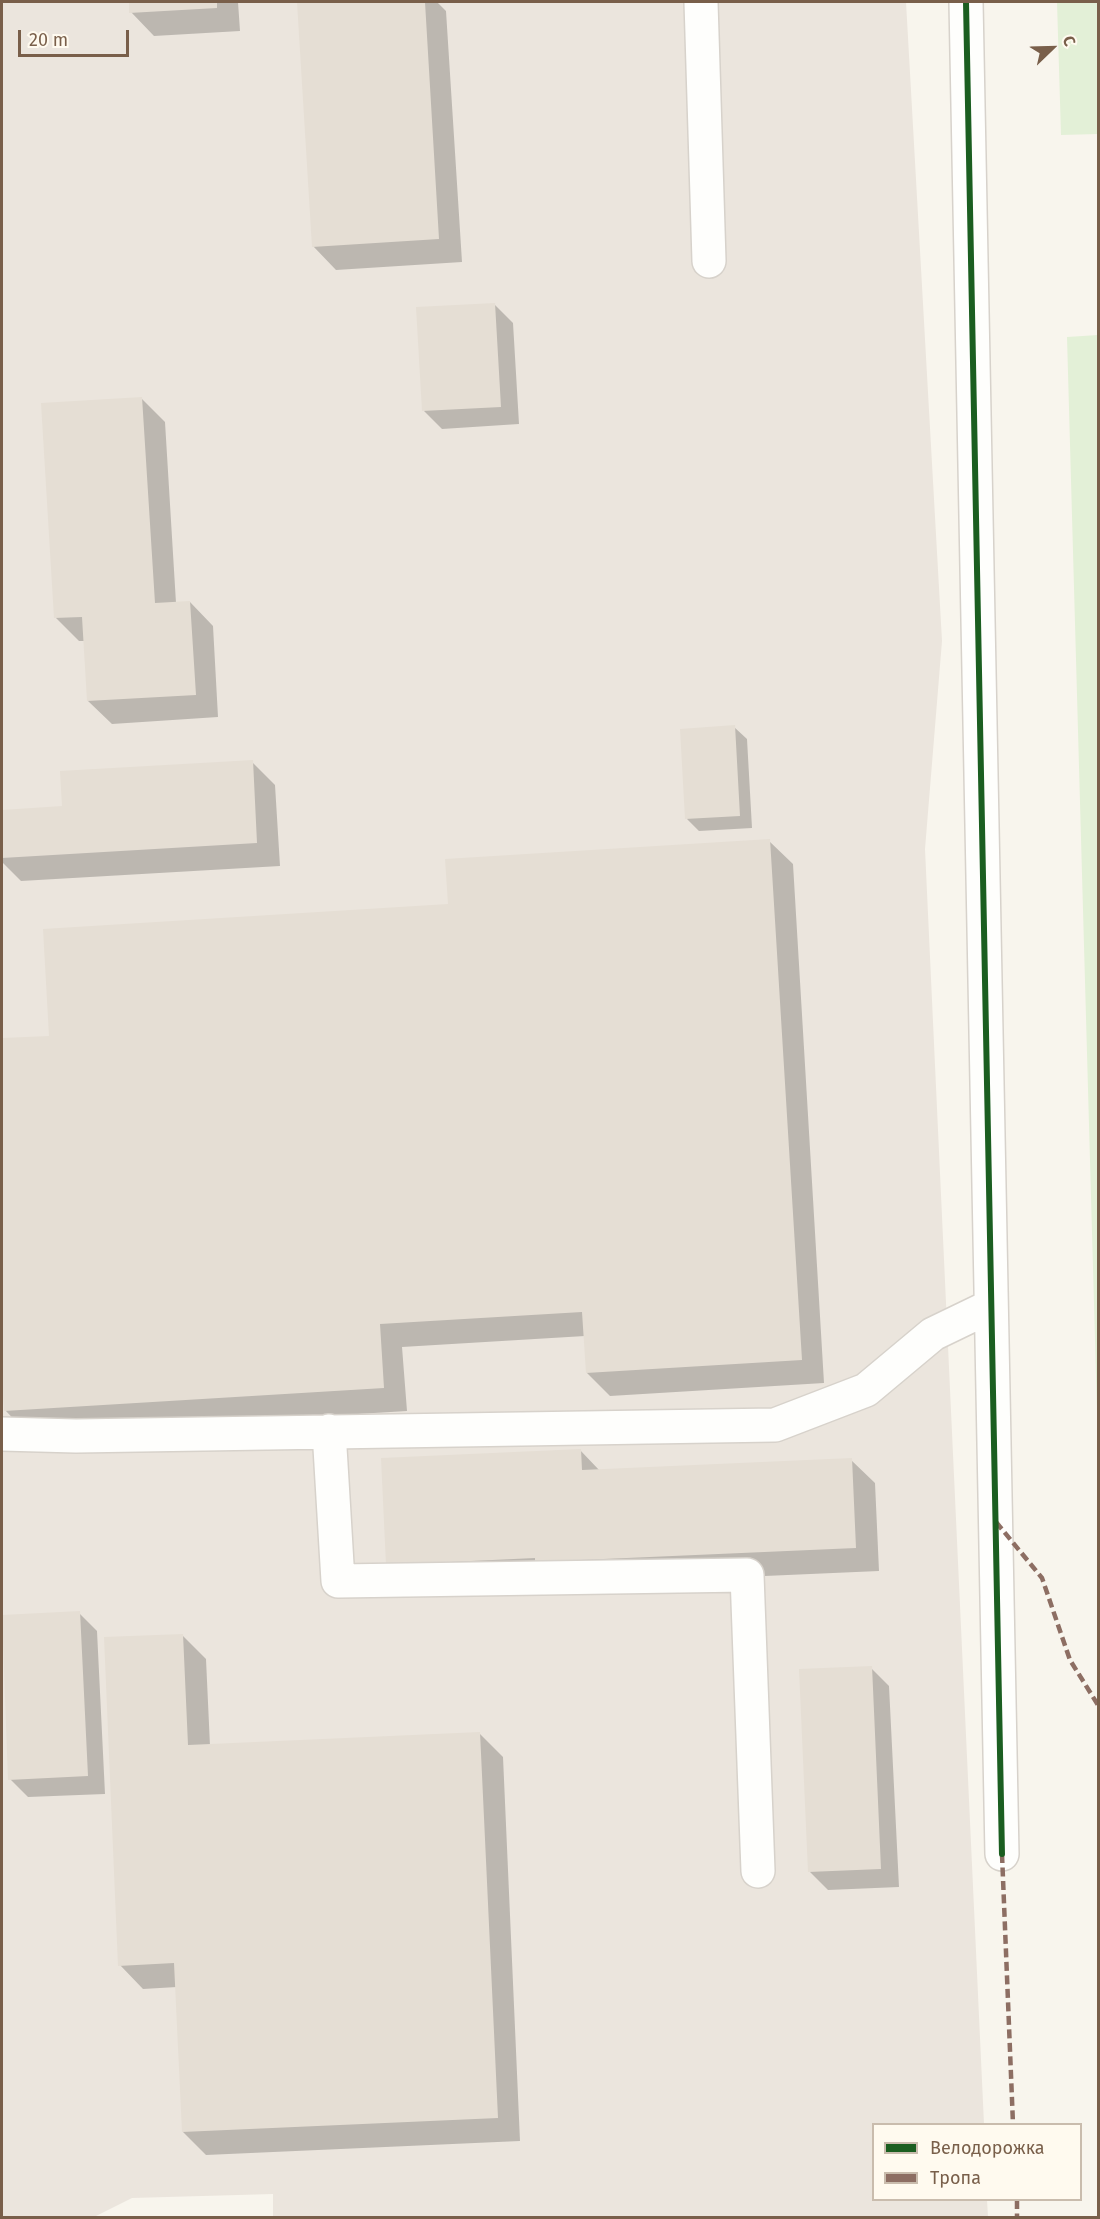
<!DOCTYPE html>
<meta charset="utf-8">
<style>
body{margin:0}
#map{position:relative;width:1100px;height:2219px;overflow:hidden;background:#f8f5ed;font-family:"Fira Sans",sans-serif}
canvas{display:block}
.frame{position:absolute;inset:0;border:3px solid #795f4a;pointer-events:none}
.legend{position:absolute;left:872px;top:2123px;width:210px;height:78px;box-sizing:border-box;background:#fffaef;border:2px solid #c9bcad;margin:0;padding:8px 10px;list-style:none;font-size:18px;color:#795f4a}
.legend li{display:flex;align-items:center;gap:12px;height:30px}
.legend b{width:30px;border:2px solid #c9bcad}
.north{position:absolute;left:1022px;top:18px;width:60px;height:60px;-webkit-text-stroke:4px #fffaef;paint-order:stroke;rotate:67deg;font-size:16px;font-weight:700;line-height:24px;text-align:center;color:#795f4a}
.north::after{content:'';display:block;margin:auto;width:21px;height:27px;background:#795f4a;clip-path:polygon(50% 0,100% 100%,50% 72%,0 100%)}
.scale{position:absolute;left:18px;top:30px;width:111px;height:27px;box-sizing:border-box;border:3px solid #795f4a;border-top:0;padding-left:8px;font-size:18px;line-height:21px;white-space:nowrap;color:#795f4a;-webkit-text-stroke:4px #fffaef;paint-order:stroke}
</style>
<div id="map">
<canvas width="1100" height="2219"></canvas>
<div class="frame"></div>
<ul class="legend">
<li><b style="height:8px;background:#1b5e20"></b>Велодорожка</li>
<li><b style="height:8px;background:#8d6e63"></b>Тропа</li>
</ul>
<div class="north">С</div>
<div class="scale">20 m</div>
</div>
<script>
const c = document.querySelector('canvas').getContext('2d');
c.lineJoin = 'round';
function fillPath(path, color) { c.fillStyle = color; c.fill(path, 'evenodd'); }
const shape = rows => new Path2D(rows.map(r => 'M' + r).join(''));
function strokePath(path, color, width, dash) { c.strokeStyle = color; c.lineWidth = width; c.lineCap = dash ? 'butt' : 'round'; c.setLineDash(dash || []); c.stroke(path); }
fillPath(shape([
 [2,2,906,2,942,641,925,849,984,2124,874,2124,874,2200,987,2200,988,2217,273,2218,273,2194,132,2198,94,2217,2,2218]
]), '#ebe5dd');
fillPath(shape([
 [1057,2,1098,2,1098,134,1061,135],
 [1098,335,1098,1447,1067,337]
]), '#e3f0d7');
fillPath(shape([
 [130,2,238,2,240,31,154,36,131,12],
 [298,2,437,2,446,11,462,262,336,270,313,246],
 [494,304,513,323,519,424,442,429,424,411],
 [141,398,165,422,176,603,190,602,213,626,218,717,112,724,88,701,85,641,79,641,56,618],
 [734,727,747,739,752,828,699,831,687,819],
 [252,762,275,785,280,866,21,881,2,862,2,812,64,808],
 [769,841,793,864,824,1383,610,1396,587,1373,585,1336,402,1347,407,1411,28,1434,5,1410,2,1354,2,1040,50,1037,450,906],
 [580,1450,600,1471,851,1460,875,1483,879,1571,559,1585,388,1564],
 [79,1613,97,1631,105,1794,28,1797,10,1779],
 [182,1635,206,1659,210,1746,479,1733,503,1757,520,2141,206,2155,183,2132,177,1987,143,1989,120,1965],
 [871,1668,889,1686,899,1887,828,1890,810,1872]
]), '#0003');
fillPath(shape([
 [129,2,217,2,217,8,129,13],
 [297,2,425,2,439,239,312,247],
 [495,303,501,407,422,411,416,307],
 [142,397,155,603,190,601,196,695,87,701,82,617,54,618,41,403],
 [735,725,740,816,685,819,680,729],
 [253,760,257,843,2,858,2,810,62,806,60,771],
 [770,839,802,1360,586,1373,582,1312,380,1324,384,1388,4,1411,2,1379,2,1038,49,1036,43,929,448,904,445,859],
 [581,1449,582,1470,852,1458,856,1548,535,1562,535,1558,386,1565,381,1458],
 [80,1611,88,1776,8,1780,2,1615],
 [183,1634,188,1745,480,1732,498,2118,182,2132,174,1963,118,1966,104,1637],
 [872,1666,881,1869,808,1872,799,1669]
]), '#e5ded4');
const minor = shape([
 [701,2,709,261],
 [966,2,1002,1854],
 [329,1431,338,1581,747,1575,758,1871],
 [2,1434,76,1436,775,1425,866,1390,933,1334,991,1306]
]);
strokePath(minor, '#d7d2cb', 36);
strokePath(minor, '#fefefc', 33);
strokePath(shape([
 [996,1522,1042,1578,1070,1660,1098,1705],
 [1002,1854,1013,2124],
 [1017,2200,1017,2218]
]), '#8d6e63', 4.5, [9, 4.5]);
strokePath(shape([
 [966,2,1002,1854]
]), '#1b5e20', 6);
</script>
